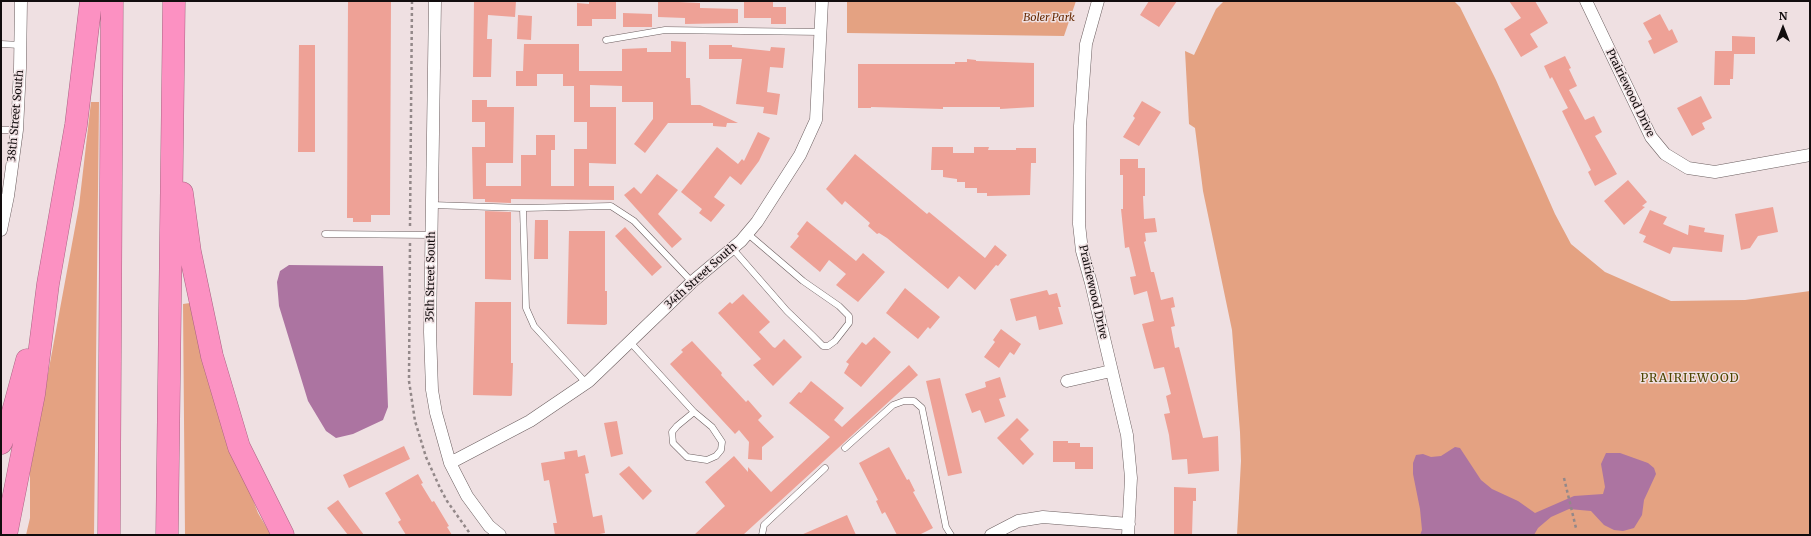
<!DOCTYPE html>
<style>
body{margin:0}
#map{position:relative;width:1811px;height:536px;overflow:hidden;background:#efe0e2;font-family:Merriweather,serif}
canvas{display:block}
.frame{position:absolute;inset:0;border:2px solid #120d0e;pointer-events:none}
.north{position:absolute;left:1763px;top:8px;width:40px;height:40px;-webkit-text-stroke:3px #efe0e2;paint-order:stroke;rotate:0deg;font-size:11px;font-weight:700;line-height:16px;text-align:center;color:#120d0e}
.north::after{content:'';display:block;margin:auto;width:14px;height:18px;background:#120d0e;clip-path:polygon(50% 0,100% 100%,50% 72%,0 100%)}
</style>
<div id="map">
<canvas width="1811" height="536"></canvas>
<div class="frame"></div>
<div class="north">N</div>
</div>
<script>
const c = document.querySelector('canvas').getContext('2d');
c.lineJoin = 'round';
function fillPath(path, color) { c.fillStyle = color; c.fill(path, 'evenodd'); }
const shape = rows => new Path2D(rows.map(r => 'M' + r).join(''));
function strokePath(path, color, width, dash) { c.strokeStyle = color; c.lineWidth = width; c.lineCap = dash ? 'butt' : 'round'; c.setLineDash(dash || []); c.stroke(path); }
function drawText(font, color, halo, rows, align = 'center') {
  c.font = font + ' Merriweather,serif'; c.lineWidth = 3; c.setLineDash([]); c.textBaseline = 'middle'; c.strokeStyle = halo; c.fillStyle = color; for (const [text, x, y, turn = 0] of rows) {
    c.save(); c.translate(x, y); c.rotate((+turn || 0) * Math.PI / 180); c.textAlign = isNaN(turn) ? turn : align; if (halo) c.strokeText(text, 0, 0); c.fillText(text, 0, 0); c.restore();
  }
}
fillPath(shape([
 [847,1,1076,1,1064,36,847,33],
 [1224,1,1454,1,1460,7,1496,80,1555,214,1571,244,1605,272,1671,301,1745,300,1810,291,1810,535,1237,535,1241,461,1240,432,1232,330,1203,191,1195,128,1189,124,1185,51,1194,55,1216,9],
 [91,102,99,102,94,535,26,535,30,518,30,471,79,206],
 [190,303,233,448,258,513,271,535,185,535,183,304]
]), '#e4a282');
fillPath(shape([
 [289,265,383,266,388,407,383,420,353,434,336,438,326,431,308,401,279,306,277,282,280,271],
 [1455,447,1460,448,1481,480,1492,489,1518,501,1535,513,1574,496,1603,494,1605,487,1601,464,1606,453,1620,453,1648,463,1654,468,1656,474,1644,500,1642,515,1634,528,1623,531,1614,530,1604,525,1591,511,1569,509,1551,517,1538,528,1534,535,1420,535,1422,530,1420,509,1413,474,1413,463,1416,455,1423,454,1431,457,1441,456]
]), '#ac74a1');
fillPath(shape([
 [348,1,391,1,390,215,371,215,371,222,353,222,353,218,347,218],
 [474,1,516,1,515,17,488,15,487,39,492,39,491,77,473,77],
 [589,1,616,1,616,19,592,19,592,26,577,26,577,3,589,4],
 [658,1,700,3,700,8,738,9,738,23,685,24,685,18,658,17],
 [744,1,773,1,773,7,786,7,786,24,771,24,771,18,744,18],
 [1149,1,1177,1,1159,27,1140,15],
 [1509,1,1535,1,1548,23,1530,34,1538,47,1521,57,1504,29,1521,18],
 [623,13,652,14,652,27,623,27],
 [1660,14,1669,31,1672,29,1678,42,1654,54,1648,41,1652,39,1643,23],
 [518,15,532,16,531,40,517,39],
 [1732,36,1755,37,1755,54,1734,54,1733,79,1730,79,1730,85,1714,85,1715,51,1732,51],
 [671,41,686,42,686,78,690,78,691,105,700,105,738,123,727,123,726,127,713,126,713,123,668,123,645,153,634,144,653,119,653,102,622,102,622,86,590,85,590,107,616,107,616,164,589,163,589,186,614,186,614,200,511,199,511,203,485,202,485,199,473,199,472,147,485,147,485,122,472,122,472,100,487,100,487,107,514,107,513,163,486,163,486,186,521,186,521,155,536,155,536,135,555,135,555,150,551,150,551,186,574,186,574,149,587,149,587,122,574,122,574,86,563,86,563,74,537,74,537,86,516,86,516,71,523,71,524,44,579,44,579,71,622,71,622,49,647,48,647,52,671,52],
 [299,45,315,45,315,152,298,152],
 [709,45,732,45,732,47,770,51,771,47,785,48,783,68,770,67,767,92,780,94,777,115,763,113,764,107,736,104,742,59,709,59],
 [1565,56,1571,68,1569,69,1577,86,1569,90,1585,120,1594,116,1602,132,1595,136,1617,174,1595,186,1588,172,1591,170,1562,111,1568,108,1552,77,1550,79,1544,66],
 [967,59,976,60,976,61,1034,63,1034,107,1000,109,1000,107,943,107,943,109,871,107,871,108,858,108,858,64,955,64,955,62,967,62],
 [1701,96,1712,118,1702,123,1705,129,1692,136,1677,108],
 [1142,101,1161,112,1139,146,1123,137,1135,118,1133,116],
 [758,132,770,138,759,161,741,185,730,176,714,197,725,205,711,222,699,213,702,209,681,192,717,147,738,164,742,159,744,161],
 [932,147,953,147,953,153,974,153,974,147,989,147,988,150,1016,150,1016,148,1036,148,1036,163,1031,163,1030,195,987,196,987,193,977,193,977,188,965,188,965,182,957,182,957,179,943,177,943,170,931,170],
 [855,154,927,214,929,212,985,258,995,245,1007,255,998,266,996,265,975,290,959,276,948,289,887,238,879,233,877,234,868,226,870,223,845,201,842,205,826,189],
 [1120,159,1138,159,1138,168,1145,168,1145,196,1143,196,1144,219,1155,218,1157,232,1145,233,1146,241,1144,242,1151,272,1154,272,1161,300,1173,297,1175,307,1171,308,1175,326,1171,327,1175,348,1179,347,1203,438,1218,436,1219,471,1188,474,1187,459,1172,460,1169,435,1164,414,1170,413,1166,396,1171,394,1164,367,1154,369,1142,324,1154,321,1147,291,1134,295,1130,277,1136,276,1129,247,1125,248,1121,209,1123,209,1123,175,1120,175],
 [657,174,678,190,658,214,682,239,672,248,624,195,634,187,641,194],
 [1628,180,1647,202,1642,206,1645,207,1624,225,1604,201],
 [1773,207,1778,232,1758,236,1750,248,1741,250,1735,214],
 [1650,210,1667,217,1663,224,1688,235,1689,225,1705,228,1704,232,1724,235,1722,252,1673,247,1670,254,1643,242,1646,236,1639,233],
 [485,211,511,212,511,280,485,279],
 [535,220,548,220,548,259,534,259],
 [807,221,856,261,863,253,885,272,858,302,836,285,846,274,829,260,820,272,790,247,799,236,797,234],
 [625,227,662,267,652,276,615,236],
 [569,231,605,231,605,291,607,291,607,324,605,325,567,324],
 [905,288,940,317,930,329,928,327,918,339,886,313],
 [1047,290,1049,295,1057,293,1061,307,1058,307,1063,324,1039,330,1036,316,1016,321,1010,299],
 [743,294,770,322,759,332,773,347,775,348,784,339,802,357,773,386,753,365,761,359,718,313,730,302,732,304],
 [475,302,511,302,511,363,513,363,512,395,511,396,473,395],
 [1001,329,1021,344,1014,355,1010,352,999,368,984,357,995,342,993,340],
 [874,337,891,352,861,387,844,373,849,364,846,362,862,342,866,345],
 [692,341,722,373,721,375,746,402,748,400,762,416,758,420,774,437,762,447,762,460,748,459,749,442,739,430,735,434,670,364,683,352,681,350],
 [909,365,918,375,743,535,694,535,725,506,705,482,734,456,748,472,748,467,771,492,830,437,789,403,799,392,801,393,811,381,844,408,834,420,842,427],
 [1000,377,1006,397,999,399,1005,416,985,423,980,410,972,413,965,394,986,387,985,382],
 [940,378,962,473,948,476,926,381],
 [1017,418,1029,430,1020,439,1034,454,1023,465,997,438],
 [617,421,623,454,611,457,604,423],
 [1053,441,1068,441,1068,443,1080,443,1080,447,1093,447,1093,469,1075,469,1075,462,1053,462],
 [404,446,410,459,349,488,343,475],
 [889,447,907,480,909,479,915,491,913,492,933,528,919,535,897,535,885,512,882,514,876,501,878,500,859,463],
 [577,450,578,457,585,455,589,473,585,474,593,517,602,515,605,533,594,535,555,535,553,523,557,523,549,480,544,481,541,463,565,459,564,452],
 [629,466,652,491,643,500,619,474],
 [418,474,423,483,421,484,432,502,434,501,449,526,447,527,452,535,406,535,398,522,401,520,385,493],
 [1174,487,1196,488,1196,501,1193,501,1192,535,1174,535],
 [338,500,364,535,348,535,327,508],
 [847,515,856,535,801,535]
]), '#eea196');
const lane = shape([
 [606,40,665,30,821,32],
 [1,44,20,45],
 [1,130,17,130],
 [432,205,523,208],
 [325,234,432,235],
 [732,248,787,311,813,336,823,346,828,346,835,341,849,323,849,316,839,306,803,281,748,234],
 [630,342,694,412],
 [586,383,534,326,526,308,523,208,611,206,634,221,692,282],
 [694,412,712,427,722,442,721,450,716,456,707,460,687,457,673,443,672,432,677,426,694,412],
 [845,448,893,405,904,401,914,401,922,408,946,527,951,535],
 [762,535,764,525,825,468]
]);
const street = shape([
 [435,1,430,332,432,390,436,413,450,463,467,496,489,526,500,535],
 [1098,1,1086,44,1080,126,1079,224,1082,251,1091,283,1127,435,1131,478,1128,535],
 [1586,1,1651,137,1665,154,1688,168,1715,172,1810,155],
 [1,230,8,196,17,130,20,68,21,1],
 [1067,381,1111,371],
 [450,463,530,421,589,381,692,282,741,241,757,222,800,155,816,120,822,1],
 [991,535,1018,521,1043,517,1129,524]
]);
const highway = shape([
 [182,193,190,252,212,356,239,447,283,535],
 [1,443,11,419,27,360],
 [6,535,34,394,48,284,76,125,91,1],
 [109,535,112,1],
 [167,535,174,1]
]);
strokePath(lane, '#6c5f60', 7);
strokePath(street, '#6c5f60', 13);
strokePath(highway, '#aa6383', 23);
strokePath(shape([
 [410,226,412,1],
 [410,243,409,381,415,421,426,457,440,488,447,501,471,535],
 [1564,478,1576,528]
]), '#938889', 2.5, [3, 3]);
strokePath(lane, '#fff', 6);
strokePath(street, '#fff', 12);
strokePath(highway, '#fc91c2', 22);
drawText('italic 11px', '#662902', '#efe0e2', [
 ["Boler Park",1049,18]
]);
drawText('11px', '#120d0e', '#efe0e2', [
 ["Prairiewood Drive",1630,93,64],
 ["38th Street South",16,116,-85],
 ["34th Street South",701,276,-42],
 ["35th Street South",431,277,-89],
 ["Prairiewood Drive",1093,292,77]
]);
c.letterSpacing = '1px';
drawText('12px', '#4d4400', '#efe0e2', [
 ["PRAIRIEWOOD",1690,379]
]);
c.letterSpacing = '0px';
</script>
